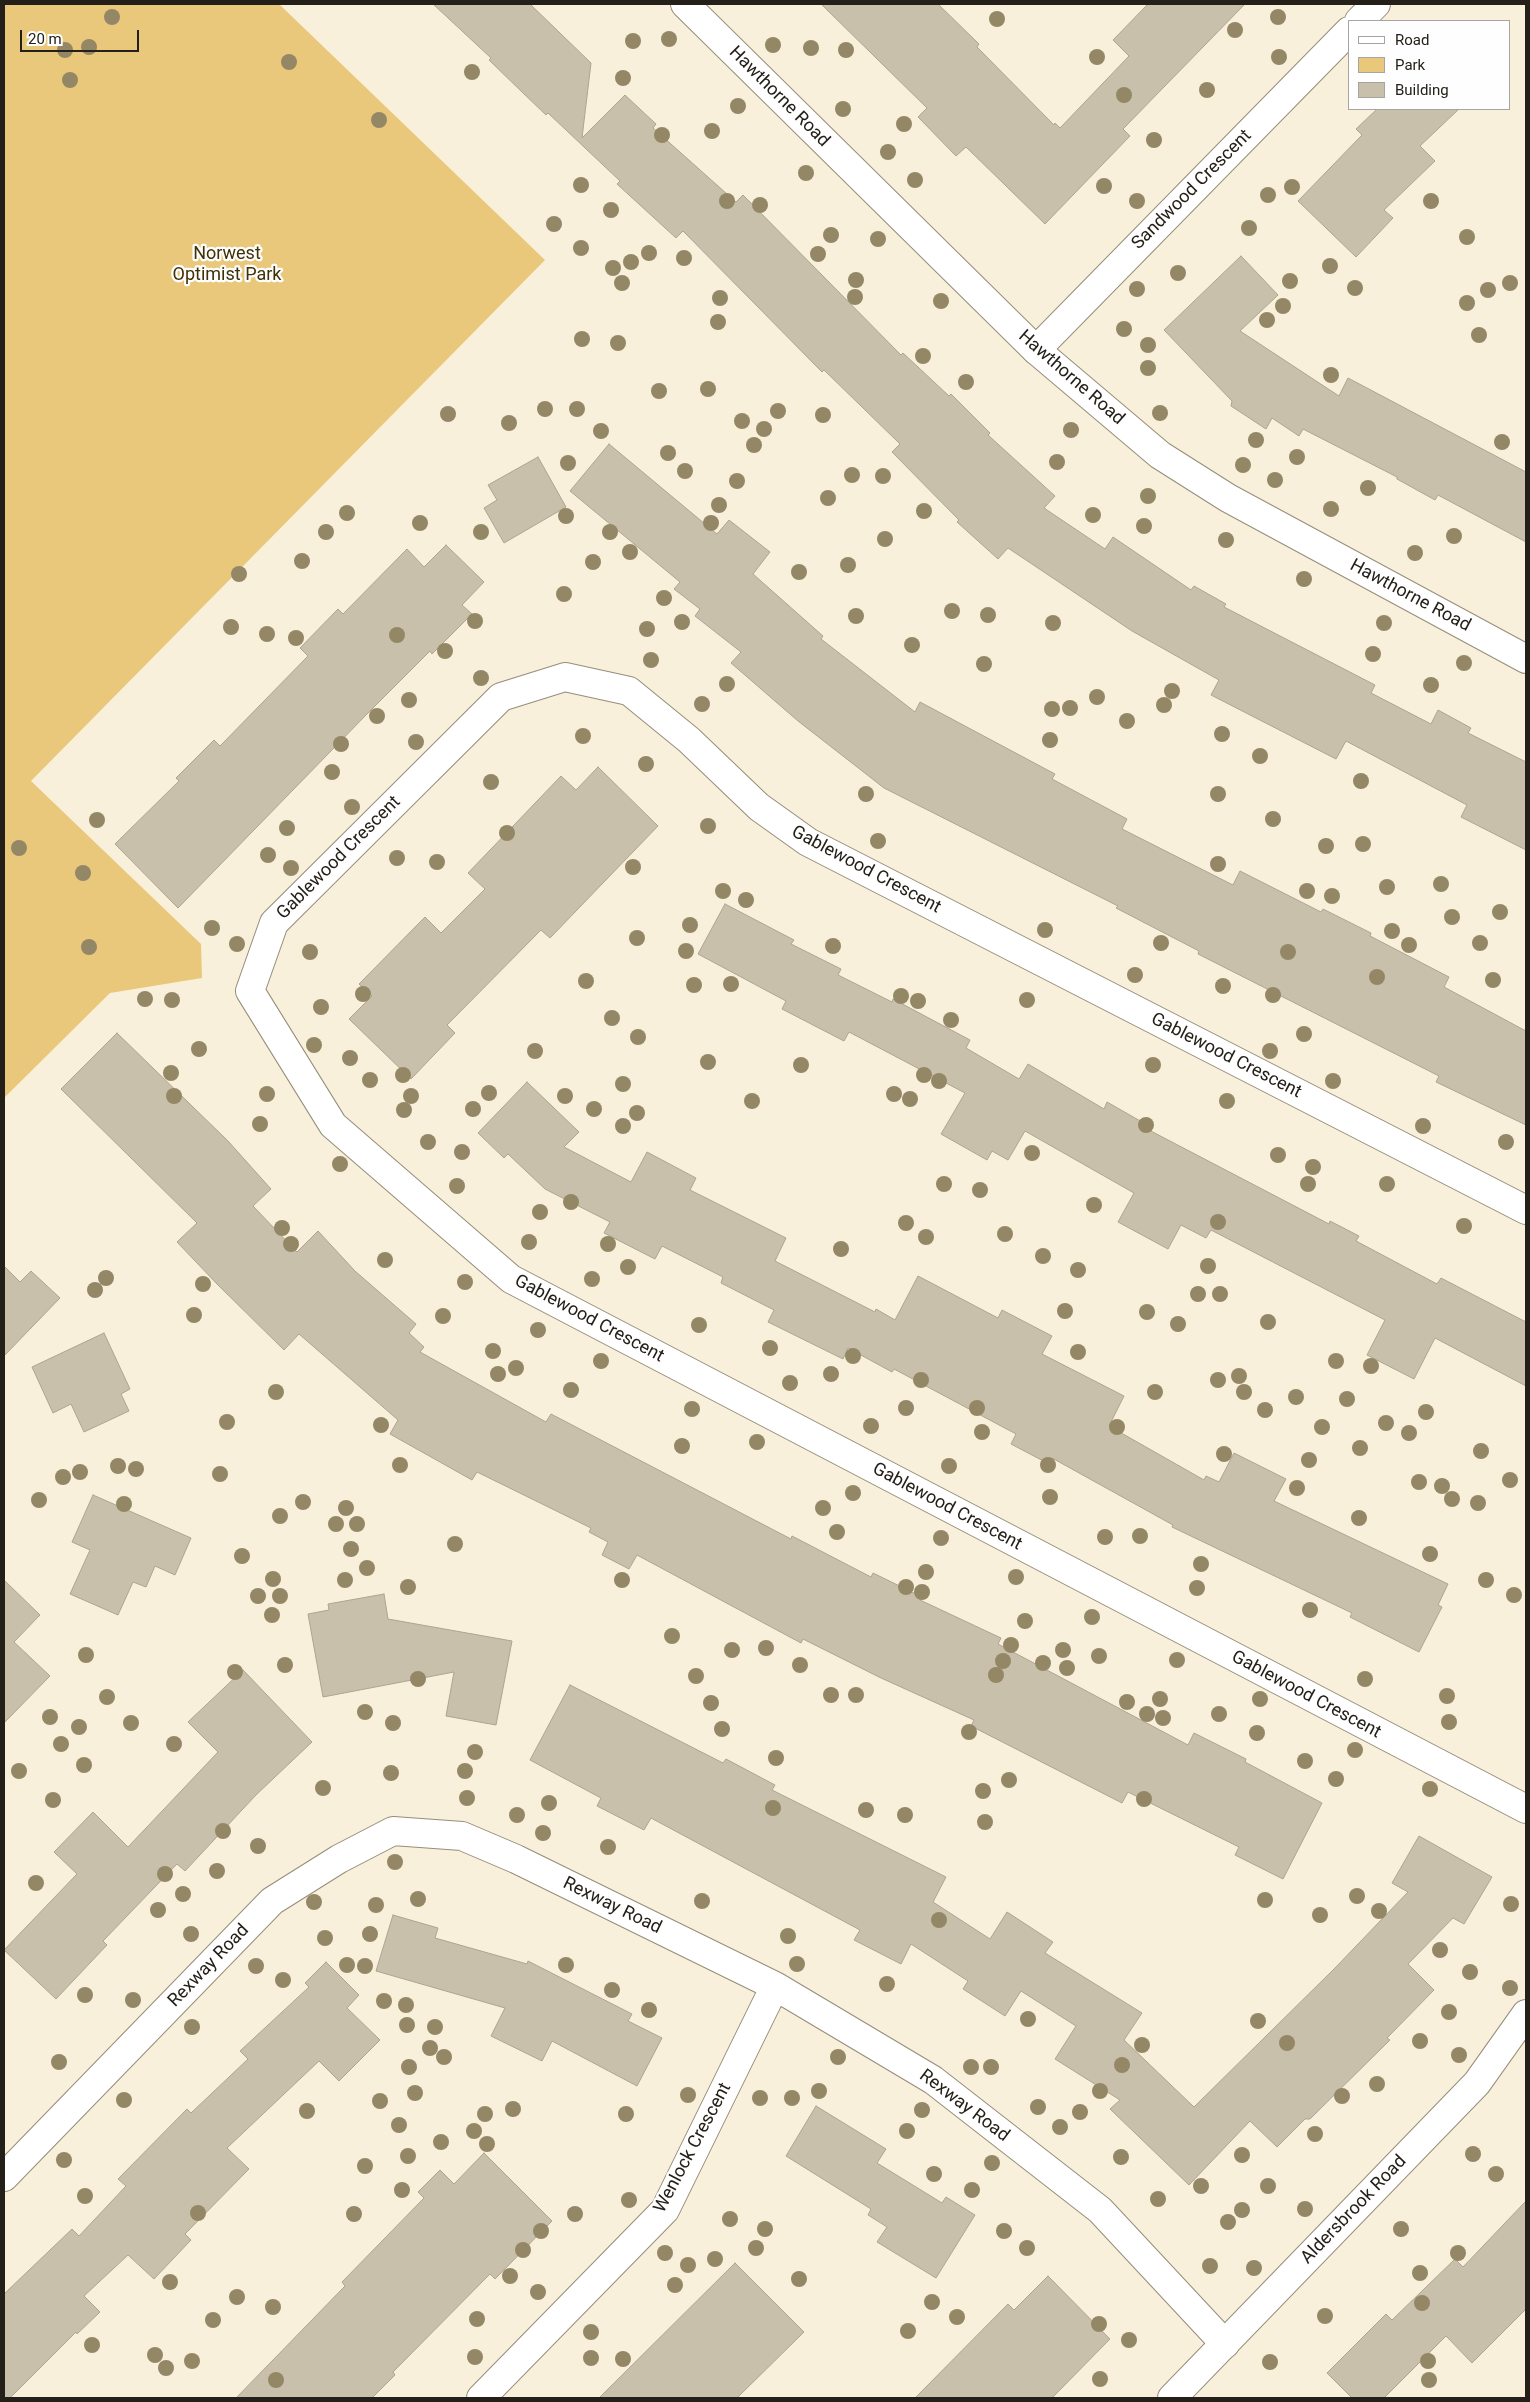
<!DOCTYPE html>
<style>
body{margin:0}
#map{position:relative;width:1530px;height:2402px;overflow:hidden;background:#f9f0db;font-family:Roboto,sans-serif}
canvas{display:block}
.frame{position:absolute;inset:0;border:5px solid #242019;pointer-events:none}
.legend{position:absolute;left:1348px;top:20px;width:162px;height:90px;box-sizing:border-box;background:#fefefe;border:1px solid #a7a5a2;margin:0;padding:6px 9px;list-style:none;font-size:15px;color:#242019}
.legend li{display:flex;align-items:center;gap:10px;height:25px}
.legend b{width:25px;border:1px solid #a7a5a2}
.scale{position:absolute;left:20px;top:30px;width:119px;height:22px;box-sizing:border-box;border:2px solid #242019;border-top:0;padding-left:6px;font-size:15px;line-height:18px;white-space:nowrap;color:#242019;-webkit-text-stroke:4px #fefefe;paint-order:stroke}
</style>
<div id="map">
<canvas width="1530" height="2402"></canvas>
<div class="frame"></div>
<ul class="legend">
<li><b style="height:6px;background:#fff"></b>Road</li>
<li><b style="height:14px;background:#eac87b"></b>Park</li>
<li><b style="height:14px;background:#c9c0ab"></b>Building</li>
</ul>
<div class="scale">20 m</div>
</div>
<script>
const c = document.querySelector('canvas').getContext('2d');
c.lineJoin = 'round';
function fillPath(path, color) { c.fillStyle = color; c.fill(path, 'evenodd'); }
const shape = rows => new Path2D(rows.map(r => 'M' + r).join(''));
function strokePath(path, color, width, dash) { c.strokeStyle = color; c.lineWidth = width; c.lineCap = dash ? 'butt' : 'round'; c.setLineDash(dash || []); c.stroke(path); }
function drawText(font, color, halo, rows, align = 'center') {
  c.font = font + ' Roboto,sans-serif'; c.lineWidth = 4.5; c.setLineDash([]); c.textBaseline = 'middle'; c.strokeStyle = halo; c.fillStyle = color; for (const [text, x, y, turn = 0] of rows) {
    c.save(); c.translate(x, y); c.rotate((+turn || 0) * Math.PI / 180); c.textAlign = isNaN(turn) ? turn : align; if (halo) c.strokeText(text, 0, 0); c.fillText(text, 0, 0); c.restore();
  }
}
fillPath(shape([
 [4,4,279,4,545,260,31,781,201,944,202,978,110,993,4,1098]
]), '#eac87b');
const building = shape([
 [433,4,530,4,591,63,582,138,625,95,656,124,653,128,736,202,743,195,901,355,903,353,949,396,951,394,990,433,988,435,1055,496,1044,508,1105,549,1113,537,1191,590,1194,586,1226,604,1224,607,1375,685,1371,693,1431,724,1438,710,1471,728,1468,733,1526,762,1526,850,1461,817,1467,805,1346,741,1336,759,1211,695,1219,680,1132,631,1008,548,998,559,957,522,959,520,892,452,900,444,824,370,822,372,683,231,676,238,617,184,620,181,548,113,546,115,522,92,489,60,491,58,433,4],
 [821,4,938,4,979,44,977,47,1054,125,1055,123,1060,128,1129,56,1113,40,1148,4,1245,4,1123,129,1130,136,1045,224,966,147,956,156,918,117,927,108,821,4],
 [1377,109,1459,109,1420,146,1435,161,1384,210,1393,218,1356,257,1298,201,1362,135,1356,129,1377,109],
 [1241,256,1278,295,1240,331,1339,396,1348,378,1526,472,1526,542,1438,495,1435,500,1397,479,1397,477,1303,429,1299,436,1272,418,1266,429,1231,406,1232,401,1164,330,1241,256],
 [609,444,717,534,729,520,770,552,753,574,823,636,821,639,915,712,920,702,1055,774,1052,779,1127,819,1122,829,1233,885,1240,871,1321,912,1323,909,1371,933,1370,936,1449,977,1444,987,1526,1031,1526,1125,1436,1082,1439,1076,1198,954,1199,951,1116,908,1118,906,884,788,798,721,731,663,741,652,695,616,700,609,674,589,680,582,570,491,609,444],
 [538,457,566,507,504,543,484,508,497,500,488,485,538,457],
 [446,545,484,582,462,605,472,614,432,654,430,651,367,714,178,908,115,844,179,781,176,778,214,740,220,746,308,656,300,648,338,609,343,614,407,549,424,567,446,545],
 [598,767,658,826,550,938,541,930,447,1025,455,1033,411,1079,349,1019,372,996,359,984,425,917,441,933,485,889,468,873,561,776,576,790,598,767],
 [725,904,794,940,791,944,841,969,838,975,892,1002,893,999,970,1040,966,1048,1019,1079,1028,1064,1104,1109,1107,1102,1149,1126,1147,1129,1329,1224,1330,1221,1359,1236,1356,1241,1437,1284,1441,1278,1526,1322,1526,1386,1435,1338,1414,1379,1367,1355,1385,1320,1211,1230,1206,1238,1181,1225,1168,1249,1118,1222,1134,1193,1025,1131,1008,1160,992,1151,987,1160,941,1134,965,1093,849,1032,844,1041,782,1009,786,1001,698,954,725,904],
 [117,1033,228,1141,271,1189,253,1206,297,1252,318,1231,355,1271,416,1324,409,1333,424,1347,420,1352,546,1422,551,1414,791,1539,792,1536,871,1577,873,1573,922,1597,920,1600,1001,1638,998,1644,1188,1745,1194,1733,1246,1759,1245,1762,1322,1803,1283,1879,1235,1855,1239,1847,1128,1792,1122,1803,971,1726,974,1720,881,1678,803,1639,801,1643,637,1555,629,1569,602,1555,608,1542,589,1532,591,1528,477,1472,472,1480,390,1434,398,1420,299,1334,284,1350,217,1284,177,1242,197,1223,61,1089,117,1033],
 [527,1082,579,1132,564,1147,631,1182,647,1152,696,1178,690,1190,786,1238,775,1261,875,1312,876,1309,895,1320,918,1276,998,1318,1002,1310,1052,1336,1042,1354,1124,1396,1109,1426,1204,1480,1206,1476,1219,1482,1234,1453,1286,1479,1274,1501,1448,1584,1438,1605,1442,1607,1419,1652,1350,1617,1352,1613,1172,1527,1173,1525,1052,1458,1049,1464,1011,1444,1016,1434,894,1369,892,1372,848,1348,843,1359,768,1322,774,1310,721,1283,723,1277,662,1246,655,1259,604,1233,610,1222,545,1189,508,1154,504,1158,478,1133,527,1082],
 [4,1266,20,1282,31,1271,60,1298,4,1356,4,1266],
 [104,1333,130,1389,121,1394,129,1411,84,1432,71,1404,53,1413,32,1367,104,1333],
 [93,1495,191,1538,175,1575,155,1566,146,1587,133,1582,118,1615,70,1594,90,1550,72,1542,93,1495],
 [4,1580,40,1615,14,1642,50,1676,4,1723,4,1580],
 [384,1594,388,1619,512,1641,496,1725,446,1716,454,1672,323,1697,308,1614,329,1610,328,1604,384,1594],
 [243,1670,312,1742,256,1795,185,1871,177,1864,103,1941,107,1945,56,1999,4,1950,77,1874,54,1852,93,1812,128,1847,218,1752,188,1722,243,1670],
 [570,1685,723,1763,726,1759,775,1785,772,1790,946,1877,933,1902,990,1939,1007,1912,1053,1942,1045,1953,1142,2013,1124,2040,1194,2107,1334,1969,1408,1892,1392,1883,1419,1836,1492,1877,1464,1924,1453,1918,1408,1964,1434,1990,1387,2038,1390,2040,1310,2119,1305,2119,1277,2147,1250,2121,1189,2185,1110,2109,1120,2100,1055,2059,1076,2026,1021,1991,1005,2016,963,1989,968,1981,911,1944,901,1964,854,1940,860,1930,651,1818,644,1830,597,1806,601,1798,530,1760,570,1685],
 [393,1915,438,1928,435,1938,527,1964,528,1961,632,2014,628,2021,662,2038,637,2086,552,2041,542,2061,491,2036,505,2008,376,1971,393,1915],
 [326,1962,359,1995,347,2008,380,2040,339,2081,319,2061,227,2148,249,2169,185,2234,191,2240,154,2279,128,2255,84,2296,100,2312,77,2334,76,2332,10,2398,4,2398,4,2294,72,2229,79,2236,126,2186,118,2179,187,2109,191,2113,248,2059,240,2051,309,1987,305,1983,326,1962],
 [816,2106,886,2149,877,2163,942,2203,946,2197,975,2215,936,2278,877,2242,887,2227,868,2215,871,2209,786,2156,816,2106],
 [484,2153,552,2221,495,2279,490,2274,393,2372,395,2375,372,2398,236,2398,345,2286,342,2282,424,2198,418,2192,440,2170,454,2184,484,2153],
 [1526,2201,1526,2309,1472,2363,1446,2336,1384,2398,1352,2398,1327,2373,1386,2314,1392,2320,1455,2259,1463,2267,1526,2201],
 [735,2263,804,2332,737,2398,599,2398,735,2263],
 [1048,2276,1110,2339,1052,2398,915,2398,1008,2304,1014,2310,1048,2276]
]);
fillPath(building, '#c9c0ab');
strokePath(building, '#ada490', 1);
const street = shape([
 [1359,21,1376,4],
 [1036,350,1349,31],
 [1526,1210,808,842,759,807,689,740,629,691,565,677,501,697,274,923,250,991,333,1125,511,1279,1526,1809],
 [4,2177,272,1901,339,1859,393,1831,462,1836,516,1859,775,1986,933,2080,1100,2210,1225,2344],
 [481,2398,665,2210,775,1986]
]);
const secondary = shape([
 [685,4,1036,350,1160,455,1228,498,1526,659],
 [1172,2398,1477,2083,1526,2014]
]);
strokePath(street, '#968d7a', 30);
strokePath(secondary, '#968d7a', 30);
strokePath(street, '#fff', 28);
strokePath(secondary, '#fff', 28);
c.fillStyle = '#948766';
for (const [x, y] of [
 [112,17],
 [1278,17],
 [997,19],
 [1235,30],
 [669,39],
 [633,41],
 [773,45],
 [89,47],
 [811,48],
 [65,50],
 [846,50],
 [1097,57],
 [1279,57],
 [289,62],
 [472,72],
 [623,78],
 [70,80],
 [1207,90],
 [1124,95],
 [738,106],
 [843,109],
 [379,120],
 [904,124],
 [712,131],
 [662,135],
 [1154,140],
 [888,152],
 [806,173],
 [915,180],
 [581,185],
 [1104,186],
 [1292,187],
 [1268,195],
 [727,201],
 [1137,201],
 [1431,201],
 [760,205],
 [611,210],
 [554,224],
 [1249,228],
 [831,235],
 [1467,237],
 [878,239],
 [581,248],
 [649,253],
 [818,254],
 [684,258],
 [631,262],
 [1330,266],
 [613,268],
 [1178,273],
 [856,280],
 [1290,281],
 [622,283],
 [1510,283],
 [1355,288],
 [1137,289],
 [1488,290],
 [855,297],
 [720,298],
 [941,301],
 [1467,303],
 [1283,306],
 [1267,320],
 [718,322],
 [1124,329],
 [1479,335],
 [582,339],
 [618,343],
 [1148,345],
 [923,356],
 [1148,368],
 [1331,375],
 [966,382],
 [708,389],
 [659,391],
 [545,409],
 [577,409],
 [778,411],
 [1160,413],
 [448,414],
 [823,415],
 [742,421],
 [509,423],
 [764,429],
 [1071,430],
 [601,431],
 [1256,440],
 [1502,442],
 [754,445],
 [668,453],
 [1297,457],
 [1057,462],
 [568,463],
 [1243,465],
 [685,471],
 [852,475],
 [883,476],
 [1275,480],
 [737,481],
 [1368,488],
 [1148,496],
 [828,498],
 [719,505],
 [1331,509],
 [924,511],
 [347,513],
 [1093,515],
 [566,516],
 [420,523],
 [711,523],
 [1144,526],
 [326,532],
 [481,532],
 [610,532],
 [1454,536],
 [885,539],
 [1226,540],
 [630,552],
 [1415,553],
 [302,561],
 [593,562],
 [848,565],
 [799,572],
 [239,574],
 [1304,579],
 [564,594],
 [664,598],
 [952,611],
 [988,615],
 [856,616],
 [475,621],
 [682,622],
 [1053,623],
 [1384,623],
 [231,627],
 [647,629],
 [267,634],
 [397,635],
 [296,638],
 [912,645],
 [445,651],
 [1373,654],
 [651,660],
 [1464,663],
 [984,664],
 [481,678],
 [727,684],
 [1431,685],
 [1172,691],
 [1097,697],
 [409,700],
 [702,704],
 [1164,705],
 [1070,708],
 [1052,709],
 [377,716],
 [1127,721],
 [1222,734],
 [583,736],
 [1050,740],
 [416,742],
 [341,744],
 [1260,756],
 [646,764],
 [332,772],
 [1361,781],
 [491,782],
 [866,794],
 [1218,794],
 [352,807],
 [1273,819],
 [97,820],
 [708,826],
 [287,828],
 [507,833],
 [878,841],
 [1363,844],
 [1326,846],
 [19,848],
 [268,855],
 [397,858],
 [437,862],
 [1218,864],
 [633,867],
 [291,868],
 [83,873],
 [1441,884],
 [1387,887],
 [723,891],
 [1307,891],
 [1332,896],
 [746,900],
 [1500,912],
 [1452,917],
 [690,925],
 [212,928],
 [1045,930],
 [1392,931],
 [637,938],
 [1161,943],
 [1480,943],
 [237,944],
 [1409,945],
 [833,946],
 [89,947],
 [686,951],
 [310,952],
 [1288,952],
 [1135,975],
 [1377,977],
 [1493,980],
 [586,981],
 [731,984],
 [694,985],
 [1223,986],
 [363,994],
 [1273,995],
 [901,996],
 [145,999],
 [172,1000],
 [1027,1000],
 [918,1001],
 [321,1007],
 [612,1018],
 [951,1020],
 [1304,1034],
 [638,1037],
 [314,1045],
 [199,1049],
 [535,1051],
 [1270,1051],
 [350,1058],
 [708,1062],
 [801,1065],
 [1153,1065],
 [171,1073],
 [403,1075],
 [924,1075],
 [370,1080],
 [939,1081],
 [1333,1081],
 [623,1084],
 [489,1093],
 [267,1094],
 [894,1094],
 [174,1096],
 [411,1096],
 [565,1096],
 [910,1099],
 [752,1101],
 [1227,1101],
 [473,1109],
 [594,1109],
 [404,1110],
 [637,1113],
 [260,1124],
 [1146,1125],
 [623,1126],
 [1423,1126],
 [428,1142],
 [1506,1142],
 [462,1152],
 [1032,1153],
 [1278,1155],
 [340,1164],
 [1313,1167],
 [944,1184],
 [1308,1184],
 [1387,1184],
 [457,1186],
 [980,1190],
 [571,1202],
 [1094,1205],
 [540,1212],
 [1218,1222],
 [906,1223],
 [1464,1226],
 [282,1228],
 [1005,1234],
 [926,1237],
 [529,1242],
 [291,1244],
 [608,1244],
 [841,1249],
 [1043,1256],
 [385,1260],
 [1208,1266],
 [628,1267],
 [1078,1270],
 [106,1278],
 [592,1279],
 [465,1282],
 [203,1284],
 [95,1290],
 [1198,1294],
 [1220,1294],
 [1065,1311],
 [1147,1312],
 [194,1315],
 [443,1316],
 [1268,1322],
 [1178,1324],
 [699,1325],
 [538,1330],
 [770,1348],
 [493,1351],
 [1078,1352],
 [853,1356],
 [601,1361],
 [1336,1361],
 [1371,1366],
 [516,1368],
 [498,1374],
 [831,1374],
 [1239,1376],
 [921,1380],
 [1218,1380],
 [790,1383],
 [571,1390],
 [276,1392],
 [1155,1392],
 [1244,1392],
 [1296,1397],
 [1347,1399],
 [906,1408],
 [977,1408],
 [692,1409],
 [1265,1410],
 [1426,1412],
 [227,1422],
 [1386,1423],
 [381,1425],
 [871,1426],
 [1117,1427],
 [1322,1427],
 [982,1432],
 [1409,1433],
 [757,1442],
 [682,1446],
 [1360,1448],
 [1481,1451],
 [1224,1454],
 [1309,1460],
 [400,1465],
 [1048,1465],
 [118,1466],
 [949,1466],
 [136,1469],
 [80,1472],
 [220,1474],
 [63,1477],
 [1510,1480],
 [1419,1482],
 [1442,1486],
 [1297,1488],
 [853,1493],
 [1050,1497],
 [1452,1499],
 [39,1500],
 [303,1502],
 [1478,1503],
 [124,1504],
 [346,1508],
 [823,1508],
 [280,1516],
 [1359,1518],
 [336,1524],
 [357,1524],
 [837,1532],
 [1140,1536],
 [1105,1537],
 [941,1538],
 [455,1544],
 [351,1549],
 [1430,1554],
 [242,1556],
 [1201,1564],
 [367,1568],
 [926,1572],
 [1016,1577],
 [273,1579],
 [345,1580],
 [622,1580],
 [1486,1580],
 [408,1587],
 [906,1587],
 [1197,1588],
 [922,1592],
 [1514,1595],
 [258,1596],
 [280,1596],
 [1310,1610],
 [272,1615],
 [1092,1617],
 [1025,1621],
 [672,1636],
 [1011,1645],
 [766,1648],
 [732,1650],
 [1063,1650],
 [86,1655],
 [1099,1656],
 [1177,1660],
 [1003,1661],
 [1043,1663],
 [285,1665],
 [800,1665],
 [1067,1668],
 [235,1672],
 [996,1675],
 [696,1676],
 [418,1679],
 [1365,1679],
 [831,1695],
 [856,1695],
 [1447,1696],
 [107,1697],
 [1160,1699],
 [1260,1699],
 [1127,1702],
 [711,1703],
 [365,1712],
 [1147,1714],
 [1219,1714],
 [50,1717],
 [1163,1718],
 [1449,1722],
 [131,1723],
 [393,1723],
 [79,1727],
 [722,1729],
 [969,1732],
 [1257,1733],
 [61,1744],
 [174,1744],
 [1355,1750],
 [475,1752],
 [776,1758],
 [1305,1761],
 [84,1765],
 [19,1771],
 [465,1771],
 [391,1773],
 [1336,1779],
 [1009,1780],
 [323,1788],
 [1430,1789],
 [983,1791],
 [467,1798],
 [1144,1799],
 [53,1800],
 [549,1803],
 [773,1808],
 [866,1810],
 [517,1815],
 [905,1815],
 [985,1822],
 [223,1831],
 [543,1833],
 [258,1846],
 [608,1847],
 [395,1862],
 [217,1871],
 [165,1874],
 [36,1883],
 [183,1894],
 [1357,1896],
 [418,1899],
 [1265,1900],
 [702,1901],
 [314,1902],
 [1511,1904],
 [376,1905],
 [158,1910],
 [1379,1911],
 [1320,1915],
 [939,1920],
 [191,1934],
 [370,1934],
 [788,1936],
 [325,1938],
 [1440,1950],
 [797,1964],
 [347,1965],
 [566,1965],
 [256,1966],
 [365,1966],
 [1470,1972],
 [283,1980],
 [887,1984],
 [1510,1988],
 [612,1990],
 [85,1995],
 [133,2000],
 [384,2001],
 [406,2005],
 [649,2010],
 [1449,2012],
 [1028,2019],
 [1258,2021],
 [407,2025],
 [192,2027],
 [435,2027],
 [1420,2041],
 [1287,2043],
 [1142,2045],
 [430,2048],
 [1459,2055],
 [444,2057],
 [838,2057],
 [59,2062],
 [1122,2065],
 [409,2067],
 [971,2067],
 [991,2067],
 [1377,2084],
 [819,2091],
 [1100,2091],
 [415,2093],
 [688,2095],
 [1342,2096],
 [760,2098],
 [792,2098],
 [124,2100],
 [380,2101],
 [1038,2107],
 [513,2109],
 [922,2110],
 [307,2111],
 [1080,2112],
 [485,2114],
 [626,2114],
 [399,2125],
 [1060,2127],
 [474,2131],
 [907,2131],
 [1315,2134],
 [441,2142],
 [487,2144],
 [1473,2154],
 [1242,2155],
 [408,2156],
 [1121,2157],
 [64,2160],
 [992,2163],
 [365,2166],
 [934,2174],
 [1496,2174],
 [1201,2186],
 [1268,2186],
 [402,2190],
 [972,2190],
 [85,2196],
 [1158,2199],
 [629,2200],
 [1305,2209],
 [1242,2210],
 [198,2213],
 [354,2214],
 [575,2214],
 [730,2219],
 [1228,2222],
 [765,2229],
 [1401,2229],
 [541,2231],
 [1004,2231],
 [756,2248],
 [1027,2248],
 [523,2250],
 [665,2253],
 [1458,2253],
 [715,2259],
 [688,2265],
 [1210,2266],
 [1254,2268],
 [1420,2273],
 [510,2276],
 [799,2279],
 [170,2282],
 [675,2285],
 [538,2292],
 [237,2297],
 [932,2302],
 [1422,2303],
 [273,2307],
 [1325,2316],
 [957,2317],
 [477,2319],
 [213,2320],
 [1099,2324],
 [908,2331],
 [591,2332],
 [1129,2340],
 [92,2345],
 [155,2355],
 [475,2357],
 [591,2358],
 [623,2359],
 [192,2361],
 [1428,2361],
 [1270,2362],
 [166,2368],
 [1100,2379],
 [276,2380],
 [1429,2380]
]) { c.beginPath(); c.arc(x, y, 8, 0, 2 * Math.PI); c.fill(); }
drawText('18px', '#242019', '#fefefe', [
 ["Hawthorne Road",779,97,45],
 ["Sandwood Crescent",1192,190,-45],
 ["Hawthorne Road",1071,378,41],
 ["Hawthorne Road",1410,596,28],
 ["Gablewood Crescent",339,858,-45],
 ["Gablewood Crescent",866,870,28],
 ["Gablewood Crescent",1226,1056,27],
 ["Gablewood Crescent",589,1319,28],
 ["Gablewood Crescent",947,1507,28],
 ["Gablewood Crescent",1306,1695,28],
 ["Rexway Road",612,1906,26],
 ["Rexway Road",209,1966,-46],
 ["Rexway Road",964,2106,37],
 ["Wenlock Crescent",693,2148,-62],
 ["Aldersbrook Road",1354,2210,-46]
]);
drawText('18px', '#413107', '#fefefe', [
 ["Norwest",227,254],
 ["Optimist Park",227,275]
]);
</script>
